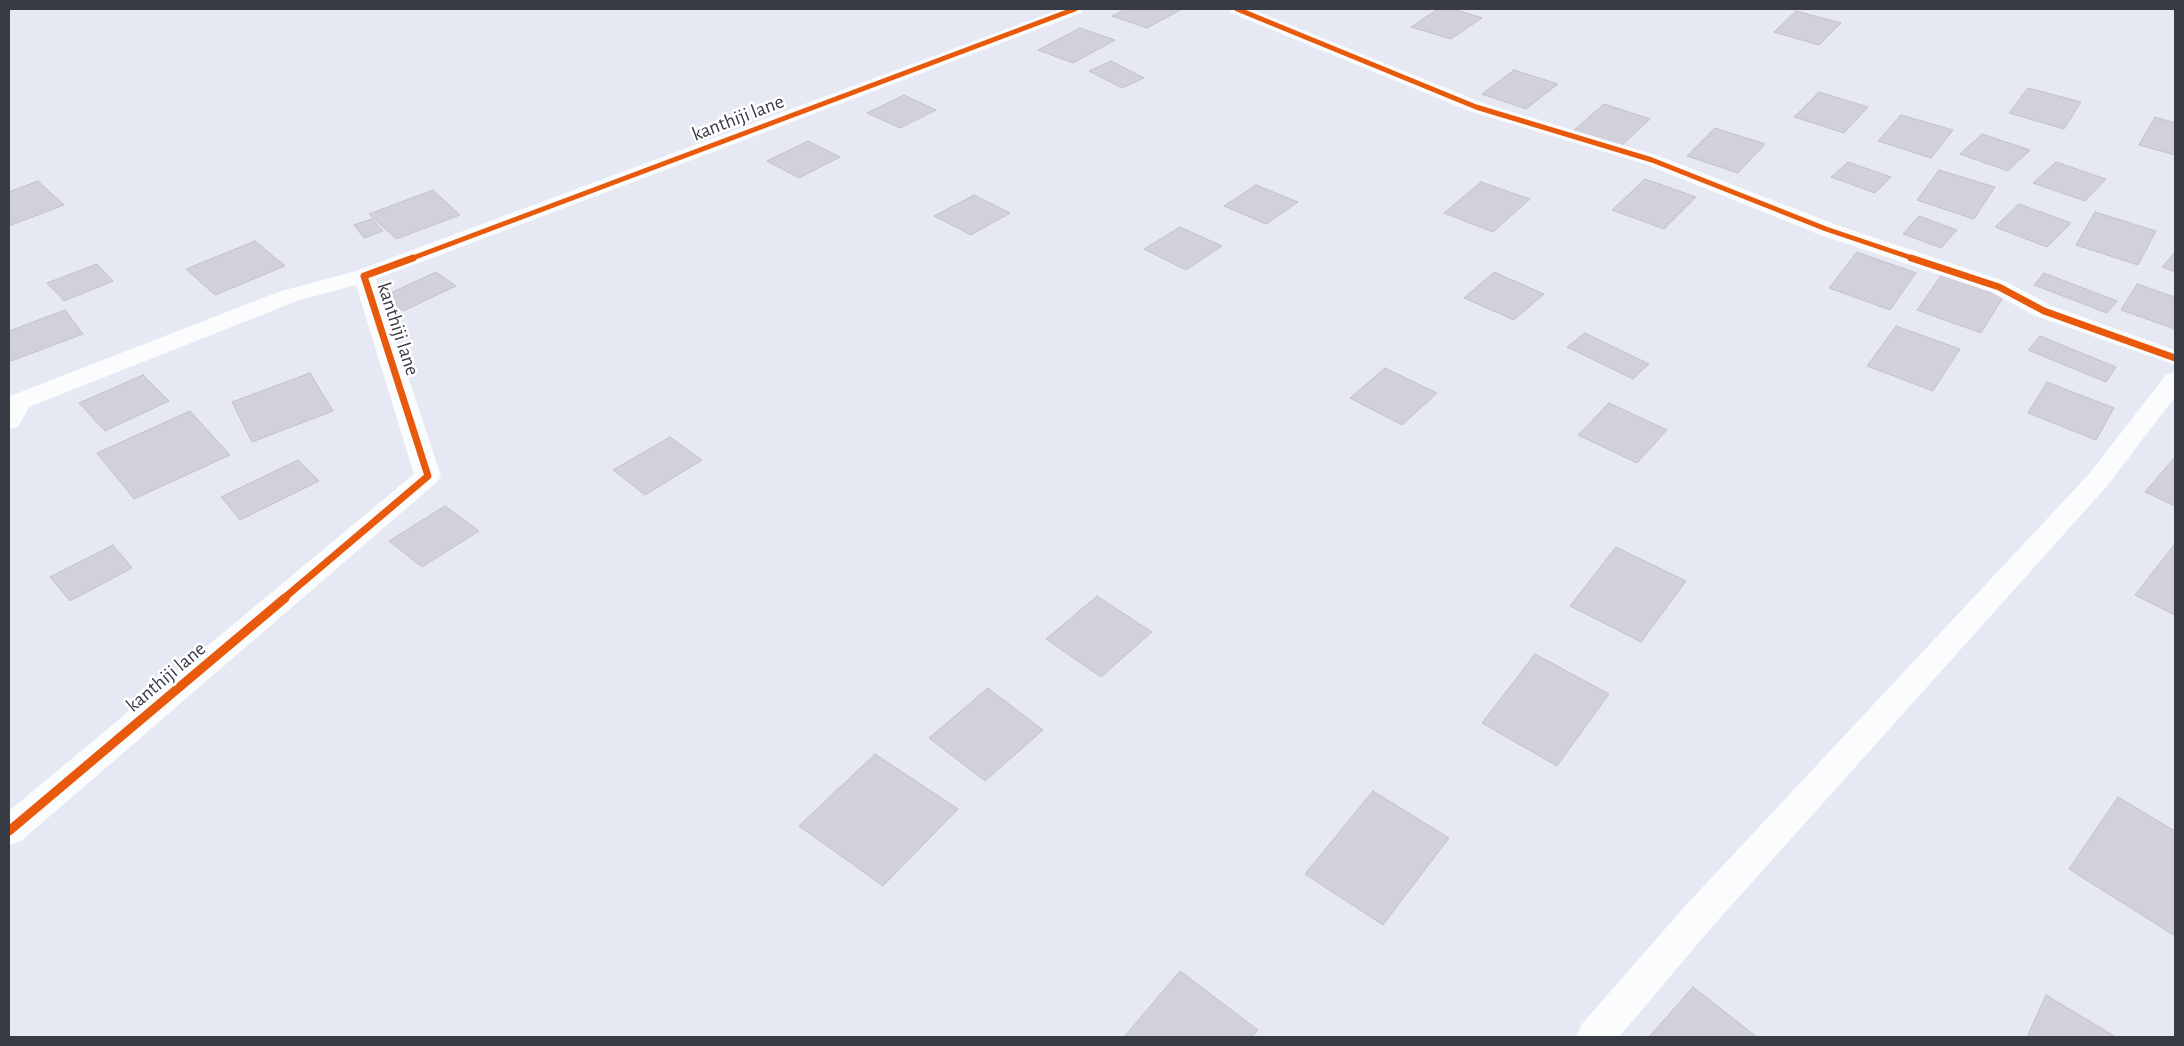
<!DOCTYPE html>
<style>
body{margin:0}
#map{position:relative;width:2184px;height:1046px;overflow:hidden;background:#e6e8f4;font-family:"Alegreya Sans",sans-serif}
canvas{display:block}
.frame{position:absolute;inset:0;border:10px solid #383a44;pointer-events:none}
</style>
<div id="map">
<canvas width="2184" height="1046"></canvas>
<div class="frame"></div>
</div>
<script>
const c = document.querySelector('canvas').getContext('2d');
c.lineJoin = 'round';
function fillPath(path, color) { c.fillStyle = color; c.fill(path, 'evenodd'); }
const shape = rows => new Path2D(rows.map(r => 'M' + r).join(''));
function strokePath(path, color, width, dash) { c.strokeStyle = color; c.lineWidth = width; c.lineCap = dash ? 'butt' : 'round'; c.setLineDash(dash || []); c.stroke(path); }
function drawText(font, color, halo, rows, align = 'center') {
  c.font = font + ' "Alegreya Sans",sans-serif'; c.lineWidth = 5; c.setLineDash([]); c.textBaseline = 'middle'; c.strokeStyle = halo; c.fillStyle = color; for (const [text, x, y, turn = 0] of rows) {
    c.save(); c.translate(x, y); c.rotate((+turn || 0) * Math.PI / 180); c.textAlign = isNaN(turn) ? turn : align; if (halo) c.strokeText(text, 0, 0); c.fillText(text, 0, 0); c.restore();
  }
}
const building = shape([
 [1126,9,1182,9,1147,28,1112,16,1126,9],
 [1438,9,1453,9,1482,18,1451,39,1411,27,1438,9],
 [1796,11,1841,23,1819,45,1774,32,1796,11],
 [1080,28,1115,40,1073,63,1038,50,1080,28],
 [1111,61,1144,78,1122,88,1089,71,1111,61],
 [1514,70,1558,84,1526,109,1482,94,1514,70],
 [2028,88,2081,102,2064,129,2009,113,2028,88],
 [1819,92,1868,107,1844,133,1794,117,1819,92],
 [904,95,936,110,900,128,867,113,904,95],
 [1604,104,1650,119,1620,147,1573,131,1604,104],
 [1901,115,1953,130,1931,158,1878,141,1901,115],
 [2155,117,2175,123,2175,155,2139,145,2155,117],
 [1715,128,1765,144,1738,173,1687,156,1715,128],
 [1982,134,2030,150,2008,171,1960,154,1982,134],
 [808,141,840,157,799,178,767,161,808,141],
 [1848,162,1891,177,1875,193,1831,177,1848,162],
 [2056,162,2106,179,2085,201,2033,183,2056,162],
 [1939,170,1995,187,1974,219,1917,200,1939,170],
 [1645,179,1696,197,1664,229,1612,210,1645,179],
 [38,181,64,205,9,226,9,192,38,181],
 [1481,182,1530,199,1493,232,1444,213,1481,182],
 [1256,185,1298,202,1266,224,1224,206,1256,185],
 [433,190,460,215,396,239,369,214,433,190],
 [974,195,1010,213,971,235,934,216,974,195],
 [2019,204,2071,223,2047,247,1995,227,2019,204],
 [2095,212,2156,231,2138,265,2076,245,2095,212],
 [1919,216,1957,230,1941,248,1903,234,1919,216],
 [372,219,383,231,364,238,354,225,372,219],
 [1180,227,1222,246,1186,270,1144,249,1180,227],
 [255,241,285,266,215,295,186,269,255,241],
 [1857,252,1916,273,1890,310,1829,288,1857,252],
 [2175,252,2175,272,2162,267,2175,252],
 [97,264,113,281,64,301,47,283,97,264],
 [436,272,456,286,403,311,384,296,436,272],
 [1494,272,1544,294,1514,320,1464,298,1494,272],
 [1943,273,2005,294,1981,333,1917,310,1943,273],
 [2044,273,2117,301,2107,313,2034,285,2044,273],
 [2137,284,2175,297,2175,329,2121,310,2137,284],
 [65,310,83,334,11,361,9,358,9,331,65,310],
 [1896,326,1960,349,1933,391,1867,366,1896,326],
 [1585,333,1649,364,1633,379,1567,347,1585,333],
 [2040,336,2116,367,2106,382,2028,350,2040,336],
 [1385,368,1437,393,1402,425,1350,398,1385,368],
 [310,373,333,411,252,442,232,402,310,373],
 [143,375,169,401,105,431,79,403,143,375],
 [2047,382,2114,408,2096,440,2028,413,2047,382],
 [1609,403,1667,430,1637,463,1578,435,1609,403],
 [190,411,230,455,134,499,97,453,190,411],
 [670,437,702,460,645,495,613,470,670,437],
 [2175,457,2175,506,2145,492,2175,457],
 [298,460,319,481,240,520,221,497,298,460],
 [445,506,479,531,422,567,389,541,445,506],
 [113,545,132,568,70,601,50,577,113,545],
 [2174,545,2175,545,2175,615,2135,595,2174,545],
 [1616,547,1686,581,1641,642,1570,606,1616,547],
 [1097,596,1152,632,1101,677,1046,639,1097,596],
 [1535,654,1609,694,1557,766,1482,723,1535,654],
 [988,688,1043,730,985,781,929,738,988,688],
 [875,754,958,809,883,886,799,826,875,754],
 [1373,791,1449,838,1383,925,1305,874,1373,791],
 [2118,797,2175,831,2175,936,2069,869,2118,797],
 [1180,971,1258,1030,1252,1037,1124,1037,1180,971],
 [1693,987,1757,1037,1649,1037,1693,987],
 [2046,995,2116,1037,2027,1037,2046,995]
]);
fillPath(building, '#d2d0db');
strokePath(building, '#c2c1cb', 1);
fillPath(shape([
 [1060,9,1083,9,1081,13,376,279,441,476,437,482,21,841,9,845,9,811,414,474,356,285,297,301,29,407,18,427,9,429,10,396,281,291,356,271,1060,9],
 [1229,9,1251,9,1483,103,1659,156,1834,224,2007,282,2052,306,2175,350,2175,365,2036,316,1991,292,1818,234,1645,164,1469,111,1231,13,1229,9],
 [2175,372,2175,397,2107,486,1712,927,1619,1037,1576,1037,1582,1024,1686,905,2089,474,2166,375,2175,372]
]), '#fbfcfd');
strokePath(shape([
 [1237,9,1476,107,1652,160,1826,229,1915,259],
 [410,259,1075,9]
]), '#e8590c', 5);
strokePath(shape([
 [1911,258,1999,287,2044,311,2175,358],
 [283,599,428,476,364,276,413,258]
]), '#e8590c', 7);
strokePath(shape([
 [9,831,285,598]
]), '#e8590c', 9);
drawText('20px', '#383a44', '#fff', [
 ["kanthiji lane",738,118,-21],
 ["kanthiji lane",398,329,72],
 ["kanthiji lane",166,677,-40]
]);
</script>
